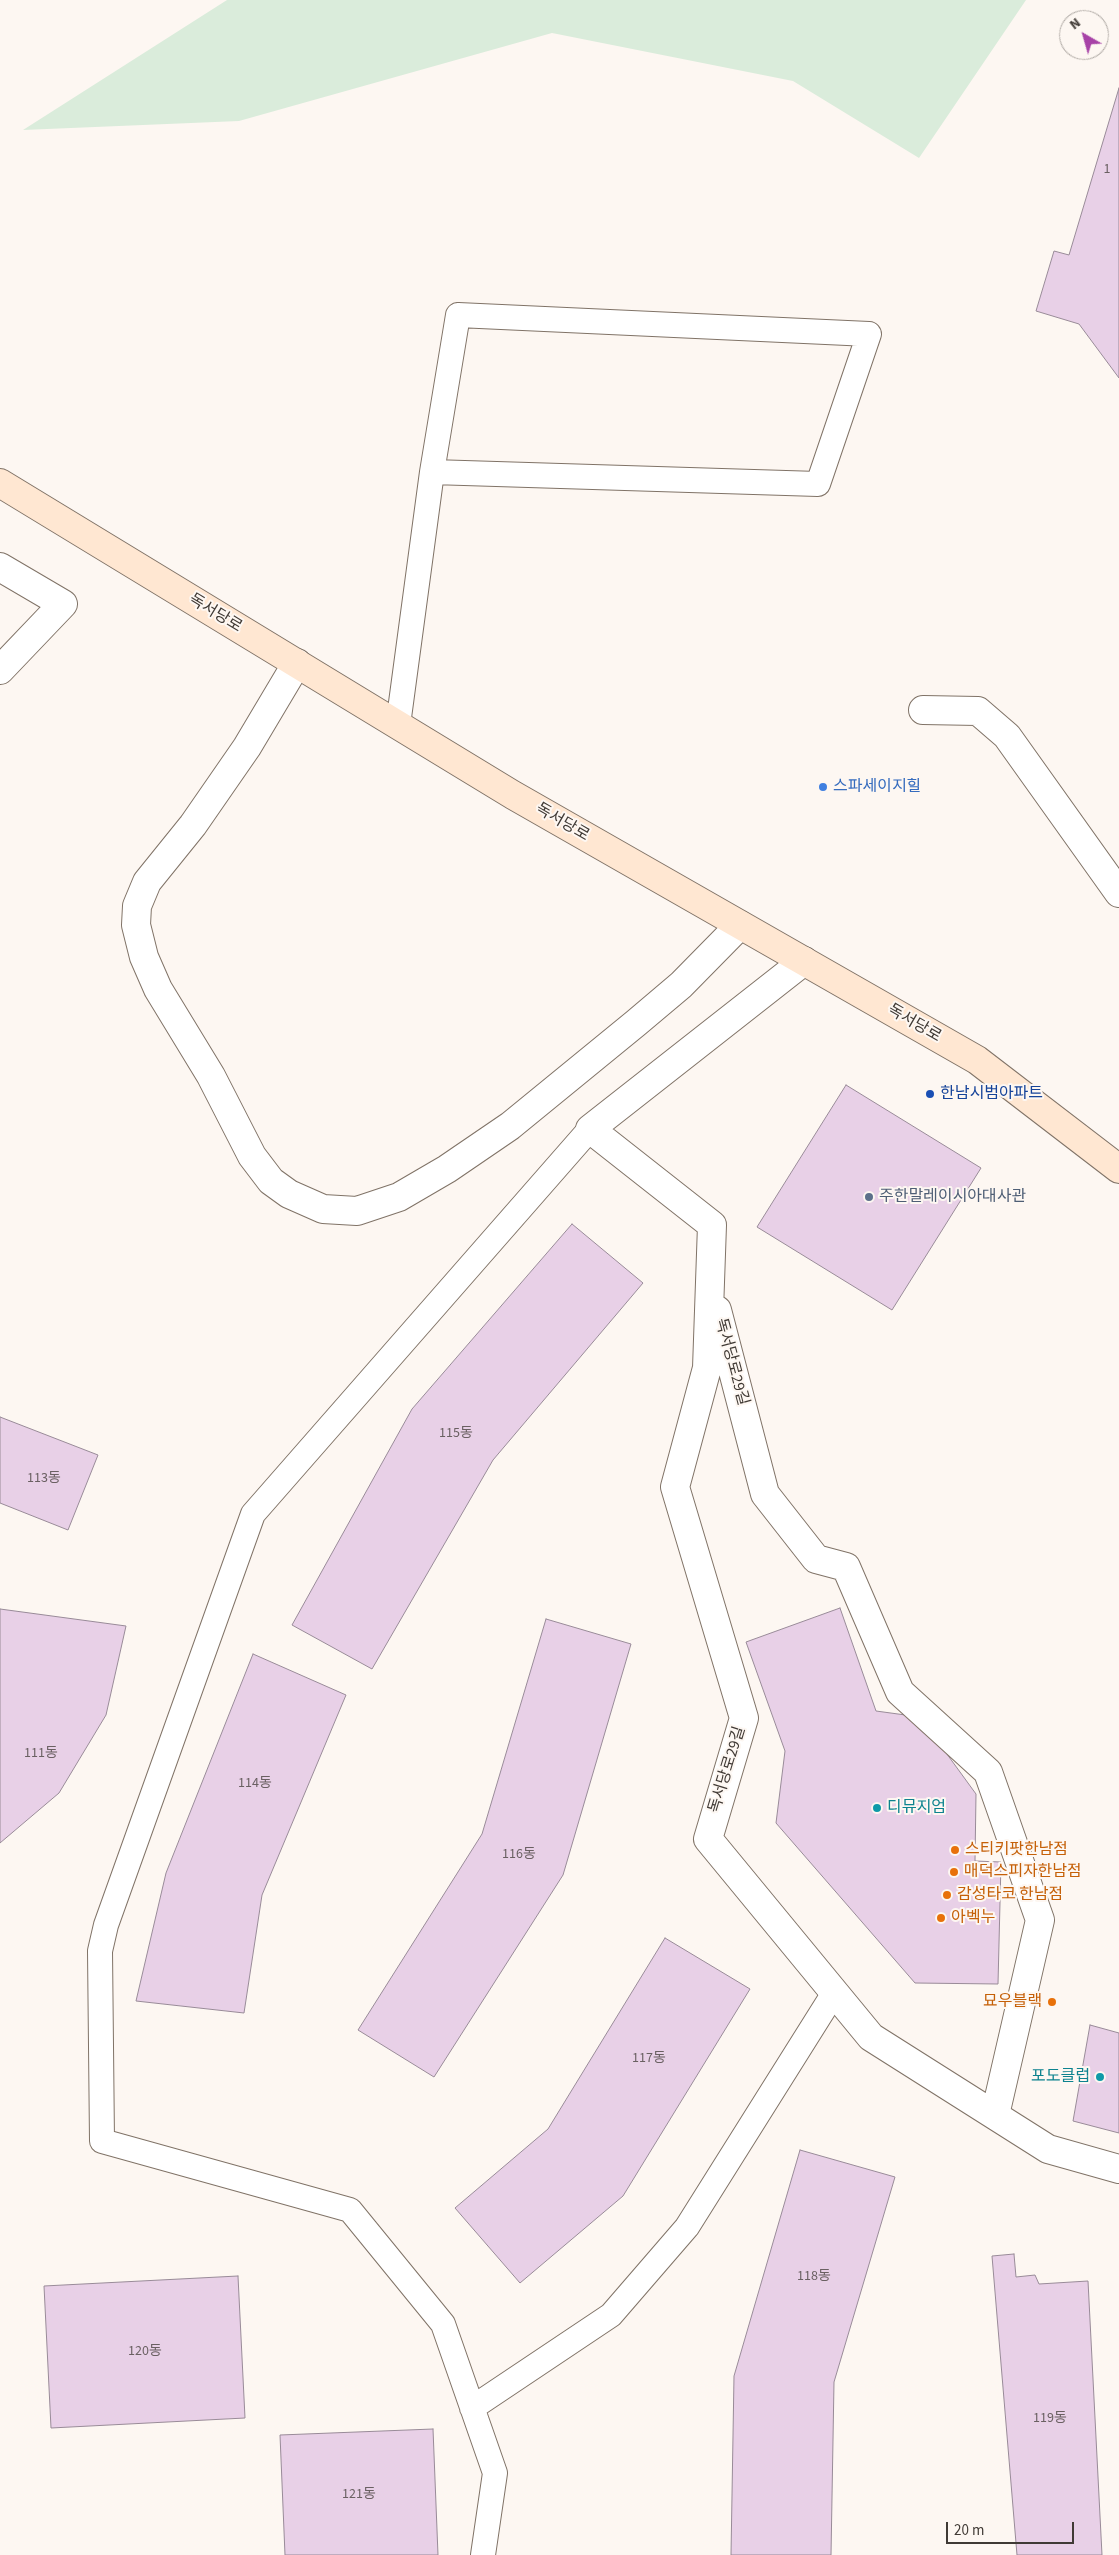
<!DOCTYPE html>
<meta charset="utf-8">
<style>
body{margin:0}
#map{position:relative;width:1119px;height:2555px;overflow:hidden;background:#fdf7f2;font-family:"Source Sans 3",sans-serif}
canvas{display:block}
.north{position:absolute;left:1059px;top:10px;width:50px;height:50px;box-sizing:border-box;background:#fdf7f2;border:1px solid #b1aba6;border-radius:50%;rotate:322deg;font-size:14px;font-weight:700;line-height:20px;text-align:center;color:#403a35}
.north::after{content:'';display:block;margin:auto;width:18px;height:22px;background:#a742a7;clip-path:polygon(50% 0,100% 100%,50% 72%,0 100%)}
.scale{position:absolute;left:946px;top:2522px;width:128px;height:22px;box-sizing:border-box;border:2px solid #403a35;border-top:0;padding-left:6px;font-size:15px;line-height:18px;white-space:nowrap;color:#403a35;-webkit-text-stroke:4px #fdf7f2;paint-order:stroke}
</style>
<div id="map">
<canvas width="1119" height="2555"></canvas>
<div class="north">N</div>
<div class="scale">20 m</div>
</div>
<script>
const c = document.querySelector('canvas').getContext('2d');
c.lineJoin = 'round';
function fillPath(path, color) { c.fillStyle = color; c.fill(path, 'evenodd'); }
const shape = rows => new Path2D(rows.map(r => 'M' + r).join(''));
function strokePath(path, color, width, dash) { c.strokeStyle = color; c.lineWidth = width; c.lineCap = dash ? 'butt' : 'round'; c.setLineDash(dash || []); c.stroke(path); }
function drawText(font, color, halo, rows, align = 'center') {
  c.font = font + ' "Source Sans 3","Noto Sans KR",sans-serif'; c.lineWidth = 4; c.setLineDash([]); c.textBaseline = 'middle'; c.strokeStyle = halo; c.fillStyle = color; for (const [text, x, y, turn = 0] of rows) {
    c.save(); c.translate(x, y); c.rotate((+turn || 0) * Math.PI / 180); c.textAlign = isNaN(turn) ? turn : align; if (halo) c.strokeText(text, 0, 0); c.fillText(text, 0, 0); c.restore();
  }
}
fillPath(shape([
 [227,0,1026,0,919,158,793,81,552,33,239,121,23,130]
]), '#daecdb');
const building = shape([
 [1119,88,1119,378,1079,324,1036,311,1054,251,1069,255,1119,88],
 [846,1085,981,1168,892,1310,757,1227,846,1085],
 [572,1224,643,1283,493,1460,372,1669,292,1625,412,1409,572,1224],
 [0,1417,98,1455,68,1530,0,1503,0,1417],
 [840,1608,876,1711,920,1717,976,1794,975,1861,1001,1862,998,1984,915,1983,776,1823,785,1751,746,1642,840,1608],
 [0,1609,126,1626,106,1715,59,1793,0,1843,0,1609],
 [546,1619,631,1644,563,1875,434,2077,358,2030,482,1834,546,1619],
 [253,1654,346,1695,262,1895,244,2013,136,2001,166,1873,253,1654],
 [665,1938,750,1989,623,2196,520,2283,455,2208,548,2129,665,1938],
 [1090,2025,1119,2033,1119,2133,1073,2121,1090,2025],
 [800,2150,895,2177,834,2382,831,2555,731,2555,734,2376,800,2150],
 [1014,2254,1016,2277,1035,2275,1039,2284,1088,2281,1102,2555,1017,2555,992,2256,1014,2254],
 [238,2276,245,2418,51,2428,44,2286,238,2276],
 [433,2429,438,2555,285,2555,280,2435,433,2429]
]);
fillPath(building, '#e8d0e7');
strokePath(building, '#998b98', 1);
const lane = shape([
 [458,315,869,334,818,484,432,472,458,315],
 [398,725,432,472],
 [472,2408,611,2315,687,2227,834,1993],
 [483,2555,495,2473,443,2324,350,2210,102,2141,100,1951,106,1925,253,1514,590,1129]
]);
const street = shape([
 [0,567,63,604,0,670],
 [297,663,247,747,193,825,147,882,137,906,136,925,144,957,158,989,211,1076,252,1156,271,1181,289,1194,323,1209,357,1211,399,1197,447,1169,510,1126,636,1023,681,985,740,925],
 [923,710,978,711,1007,736,1119,893],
 [804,961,590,1129,712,1225,707,1368,675,1487,744,1718,708,1839,871,2037,1048,2149,1119,2169],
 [717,1310,765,1494,816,1559,846,1567,900,1692,988,1772,1040,1920,995,2115]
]);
const secondary = shape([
 [0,483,513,795,977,1060,1119,1169]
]);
strokePath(lane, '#807367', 26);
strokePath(street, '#807367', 30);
strokePath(secondary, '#807367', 30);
strokePath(lane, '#fff', 24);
strokePath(street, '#fff', 28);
strokePath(secondary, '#ffe7d2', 28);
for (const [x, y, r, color] of [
 [823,787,5,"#3f7fe0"],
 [930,1094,5,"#1a4fb4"],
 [869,1197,5,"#5c6f8a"],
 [877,1808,5,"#0f9aa8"],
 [955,1850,5,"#e8710a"],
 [954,1872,5,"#e8710a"],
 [947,1895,5,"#e8710a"],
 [941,1918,5,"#e8710a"],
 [1052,2002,5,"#e8710a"],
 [1100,2077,5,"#0f9aa8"]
]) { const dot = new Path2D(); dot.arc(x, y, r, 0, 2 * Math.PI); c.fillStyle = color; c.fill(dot); strokePath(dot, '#fdf7f2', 2); }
drawText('14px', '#6a6062', null, [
 ["1",1107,170],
 ["115동",456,1434],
 ["113동",44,1479],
 ["111동",41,1754],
 ["114동",255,1784],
 ["116동",519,1855],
 ["117동",649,2059],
 ["118동",814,2277],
 ["120동",145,2352],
 ["119동",1050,2419],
 ["121동",359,2495]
]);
drawText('16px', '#403a35', '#fdf7f2', [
 ["독서당로",215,614,31],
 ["독서당로",562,823,30],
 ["독서당로",914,1024,30],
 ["독서당로29길",731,1362,75],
 ["독서당로29길",728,1770,-73]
]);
drawText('16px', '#366cbe', '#fdf7f2', [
 ["스파세이지힐",833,787]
], 'left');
drawText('16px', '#164399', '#fdf7f2', [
 ["한남시범아파트",940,1094]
], 'left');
drawText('16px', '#4e5e75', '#fdf7f2', [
 ["주한말레이시아대사관",879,1197]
], 'left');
drawText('16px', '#0d838f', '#fdf7f2', [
 ["디뮤지엄",887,1808],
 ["포도클럽",1090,2077,"right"]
], 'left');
drawText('16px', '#c56008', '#fdf7f2', [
 ["스티키팟한남점",965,1850],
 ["매덕스피자한남점",964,1872],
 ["감성타코 한남점",957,1895],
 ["아벡누",951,1918],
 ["묘우블랙",1042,2002,"right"]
], 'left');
</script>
